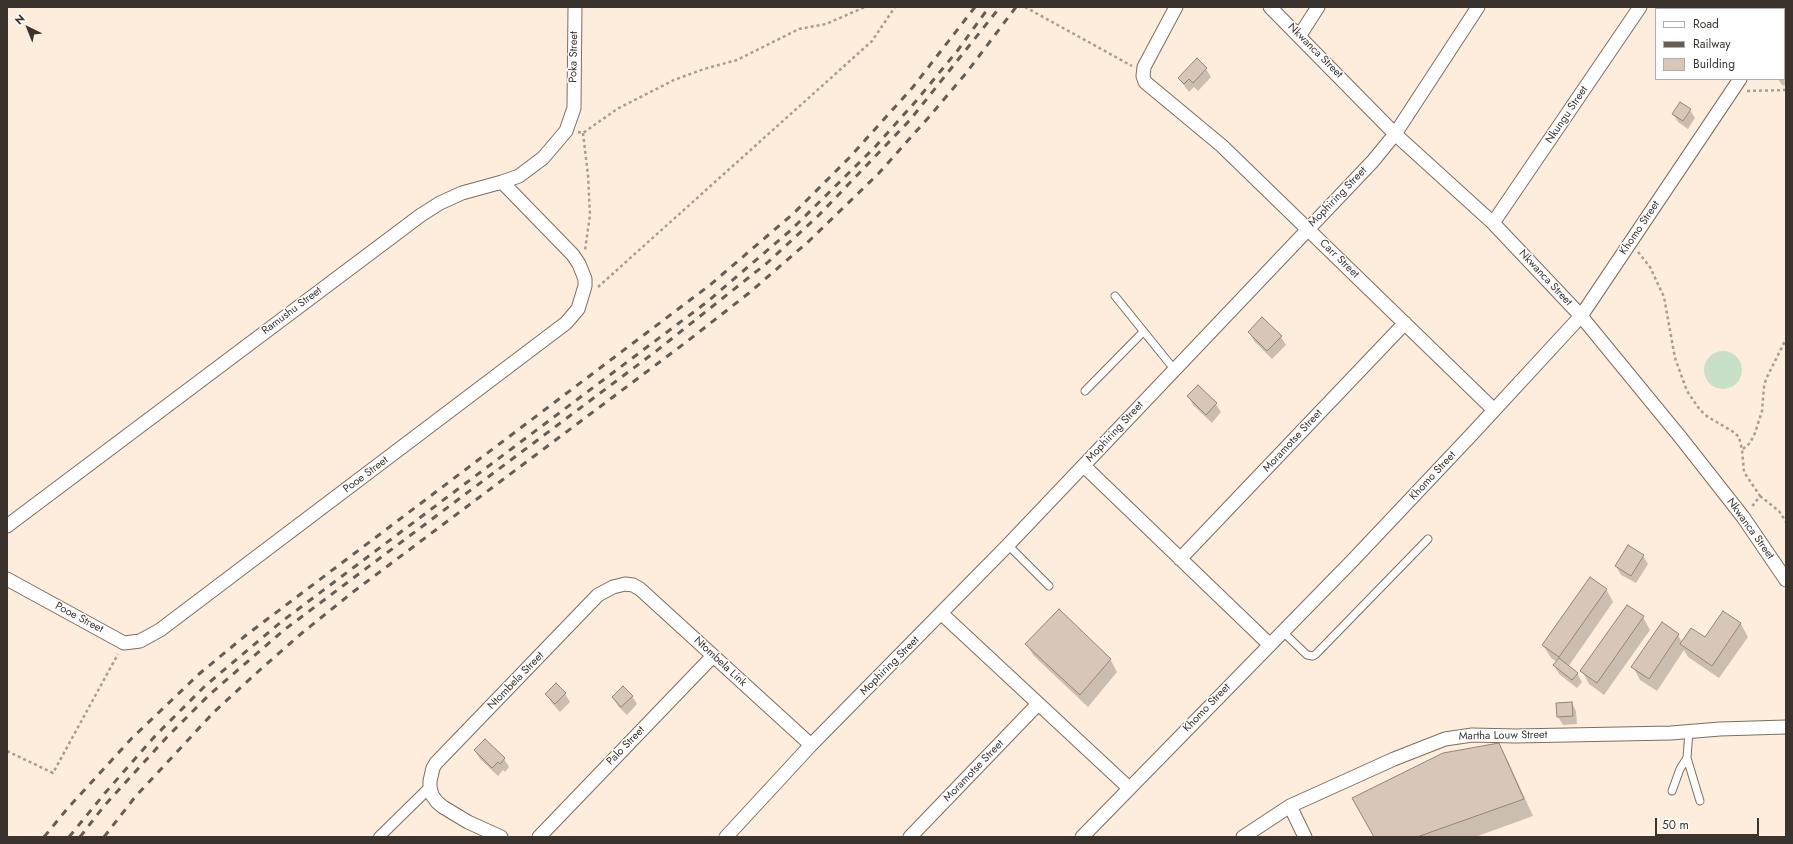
<!DOCTYPE html>
<style>
body{margin:0}
#map{position:relative;width:1793px;height:844px;overflow:hidden;background:#feeddd;font-family:Jost,sans-serif}
canvas{display:block}
.frame{position:absolute;inset:0;border:8px solid #3b342e;pointer-events:none}
.legend{position:absolute;left:1655px;top:8px;width:130px;height:72px;box-sizing:border-box;background:#fff;border:1px solid #b1aeab;margin:0;padding:5px 7px;list-style:none;font-size:12px;color:#3b342e}
.legend li{display:flex;align-items:center;gap:8px;height:20px}
.legend b{width:20px;border:1px solid #b1aeab}
.north{position:absolute;left:8px;top:8px;width:40px;height:40px;-webkit-text-stroke:3px #fff;paint-order:stroke;rotate:317deg;font-size:11px;font-weight:700;line-height:16px;text-align:center;color:#3b342e}
.north::after{content:'';display:block;margin:auto;width:14px;height:18px;background:#3b342e;clip-path:polygon(50% 0,100% 100%,50% 72%,0 100%)}
.scale{position:absolute;left:1655px;top:818px;width:104px;height:18px;box-sizing:border-box;border:2px solid #3b342e;border-top:0;padding-left:5px;font-size:12px;line-height:14px;white-space:nowrap;color:#3b342e;-webkit-text-stroke:3px #fff;paint-order:stroke}
</style>
<div id="map">
<canvas width="1793" height="844"></canvas>
<div class="frame"></div>
<ul class="legend">
<li><b style="height:5px;background:#fff"></b>Road</li>
<li><b style="height:5px;background:#665d55"></b>Railway</li>
<li><b style="height:11px;background:#d8c7b8"></b>Building</li>
</ul>
<div class="north">N</div>
<div class="scale">50 m</div>
</div>
<script>
const c = document.querySelector('canvas').getContext('2d');
c.lineJoin = 'round';
function fillPath(path, color) { c.fillStyle = color; c.fill(path, 'evenodd'); }
const shape = rows => new Path2D(rows.map(r => 'M' + r).join(''));
function strokePath(path, color, width, dash) { c.strokeStyle = color; c.lineWidth = width; c.lineCap = dash ? 'butt' : 'round'; c.setLineDash(dash || []); c.stroke(path); }
function drawText(font, color, halo, rows, align = 'center') {
  c.font = font + ' Jost,sans-serif'; c.lineWidth = 3; c.setLineDash([]); c.textBaseline = 'middle'; c.strokeStyle = halo; c.fillStyle = color; for (const [text, x, y, turn = 0] of rows) {
    c.save(); c.translate(x, y); c.rotate((+turn || 0) * Math.PI / 180); c.textAlign = isNaN(turn) ? turn : align; if (halo) c.strokeText(text, 0, 0); c.fillText(text, 0, 0); c.restore();
  }
}
fillPath(shape([
 '1704 370a19 19 0 1 1 38 0a19 19 0 1 1-38 0Z'
]), '#c9e0c8');
fillPath(shape([
 [1784,61,1786,62,1786,86,1782,85,1778,79,1784,79],
 [1206,69,1211,77,1198,91,1194,87,1189,92,1179,79],
 [1690,110,1695,118,1688,129,1678,122,1673,114],
 [1249,332,1281,337,1286,345,1272,359,1254,341],
 [1198,386,1216,404,1221,412,1212,423,1193,405,1188,396],
 [1643,556,1648,564,1636,583,1621,575,1616,566],
 [1606,589,1613,602,1568,667,1577,673,1582,682,1577,688,1559,674,1554,665,1557,662,1551,658,1543,645],
 [1724,612,1741,624,1748,637,1719,678,1688,657,1684,650,1657,691,1640,680,1633,667,1662,624,1678,635,1682,642,1705,639],
 [1643,617,1650,630,1604,695,1589,684,1582,671],
 [1026,644,1110,659,1117,672,1088,707,1034,656],
 [546,694,565,694,570,702,560,712,551,702],
 [632,696,637,704,627,715,618,706,613,697],
 [1572,703,1576,711,1577,724,1563,725,1558,717,1558,704],
 [485,740,504,759,509,767,505,772,503,770,498,776,480,759,475,751],
 [1499,744,1508,761,1533,816,1475,837,1375,837]
]), '#0003');
const building = shape([
 [1197,58,1207,68,1193,83,1189,79,1184,84,1178,78,1197,58],
 [1680,102,1691,109,1683,121,1672,114,1680,102],
 [1262,317,1282,336,1267,351,1248,332,1262,317],
 [1198,385,1217,403,1206,415,1187,396,1198,385],
 [1628,545,1644,555,1631,576,1615,566,1628,545],
 [1590,577,1607,589,1559,657,1542,645,1590,577],
 [1627,605,1644,616,1597,683,1580,671,1627,605],
 [1059,609,1111,659,1080,695,1025,644,1059,609],
 [1723,611,1741,623,1712,666,1680,644,1691,628,1705,637,1723,611],
 [1662,622,1679,634,1649,679,1631,667,1662,622],
 [1559,658,1578,673,1572,680,1553,665,1559,658],
 [556,683,566,693,555,704,545,694,556,683],
 [623,686,633,696,621,707,612,697,623,686],
 [1572,702,1573,716,1557,717,1556,703,1572,702],
 [485,739,505,758,500,764,498,762,492,768,474,750,485,739],
 [1499,743,1524,799,1417,837,1374,837,1352,798,1443,753,1499,743]
]);
fillPath(building, '#d8c7b8');
strokePath(building, '#948476', 1);
const service = shape([
 [1115,296,1174,369],
 [1085,391,1143,332],
 [1008,545,1049,586],
 [1283,632,1307,655,1313,656,1316,654,1428,539],
 [1689,731,1687,758,1700,801],
 [1672,791,1680,769,1687,758]
]);
const pedestrian = shape([
 [379,837,430,787]
]);
const minor = shape([
 [1176,7,1144,67,1143,76,1145,82,1222,146,1494,410],
 [1270,7,1395,134,1493,223,1581,316,1681,438,1743,517,1786,580],
 [1784,14,1786,11],
 [1300,35,1318,7],
 [1493,223,1640,7],
 [1084,466,1270,645],
 [7,526,421,215,440,203,462,193,502,182,519,176,543,158,566,131,574,108,575,7],
 [1180,559,1405,323],
 [7,579,124,643,140,641,160,630,566,323,578,309,585,286,585,279,579,264,573,255,502,182],
 [942,614,1129,788],
 [1290,806,1305,837],
 [501,837,468,822,443,807,437,802,432,795,430,787,430,781,433,768,436,763,598,595,613,587,625,584,633,585,640,589,811,745],
 [539,837,713,656],
 [726,837,811,745,1008,545,1373,161,1395,134,1478,7],
 [910,837,1038,704],
 [1082,837,1354,559,1473,433,1581,316,1740,79],
 [1243,837,1290,806,1394,759,1445,739,1472,735,1516,736,1671,733,1720,729,1786,727]
]);
strokePath(service, '#7d6e61', 9);
strokePath(pedestrian, '#7d6e61', 12);
strokePath(minor, '#7d6e61', 15);
strokePath(shape([
 [1025,7,1132,66],
 [1747,91,1786,90],
 [578,132,583,133,617,109,674,80,704,69,737,60,799,29,826,24,865,7],
 [583,133,588,175,590,215,585,250],
 [1638,252,1650,267,1664,297,1675,358,1687,391,1700,410,1708,417,1732,431,1739,437,1742,450,1744,472,1760,496,1751,508],
 [598,287,872,41,895,7],
 [1743,449,1750,443,1755,433,1762,411,1764,387,1766,379,1786,339],
 [1760,496,1779,511,1786,522],
 [7,751,53,773,118,654]
]), '#a99d91', 2.5, [3, 3]);
strokePath(service, '#fff', 7);
strokePath(pedestrian, '#fff', 10);
strokePath(minor, '#fff', 13);
strokePath(shape([
 [44,837,67,809,132,738,199,674,245,636,710,285,794,213,849,158,913,87,975,7],
 [69,837,105,793,156,735,205,686,281,622,707,302,791,230,874,148,916,101,958,50,989,7],
 [80,837,104,806,167,737,209,695,284,630,655,352,767,263,819,215,910,120,1000,7],
 [104,837,135,797,214,712,262,668,302,633,353,592,685,343,749,293,809,241,878,174,929,117,967,72,1016,7]
]), '#665d55', 3, [7, 7]);
drawText('11px', '#3b342e', '#fff', [
 ["Nkwanca Street",1315,51,45],
 ["Poka Street",574,57,-89],
 ["Nkungu Street",1567,115,-56],
 ["Mophiring Street",1338,197,-46],
 ["Khomo Street",1640,228,-56],
 ["Carr Street",1339,259,44],
 ["Nkwanca Street",1545,278,47],
 ["Ramushu Street",292,311,-37],
 ["Mophiring Street",1115,432,-47],
 ["Moramotse Street",1293,441,-47],
 ["Pooe Street",366,475,-37],
 ["Khomo Street",1433,476,-47],
 ["Nkwanca Street",1750,529,54],
 ["Pooe Street",79,618,28],
 ["Ntombela Link",720,662,43],
 ["Mophiring Street",890,666,-45],
 ["Ntombela Street",516,681,-46],
 ["Khomo Street",1207,708,-46],
 ["Martha Louw Street",1503,736,-1],
 ["Palo Street",626,746,-46],
 ["Moramotse Street",974,771,-46]
]);
</script>
